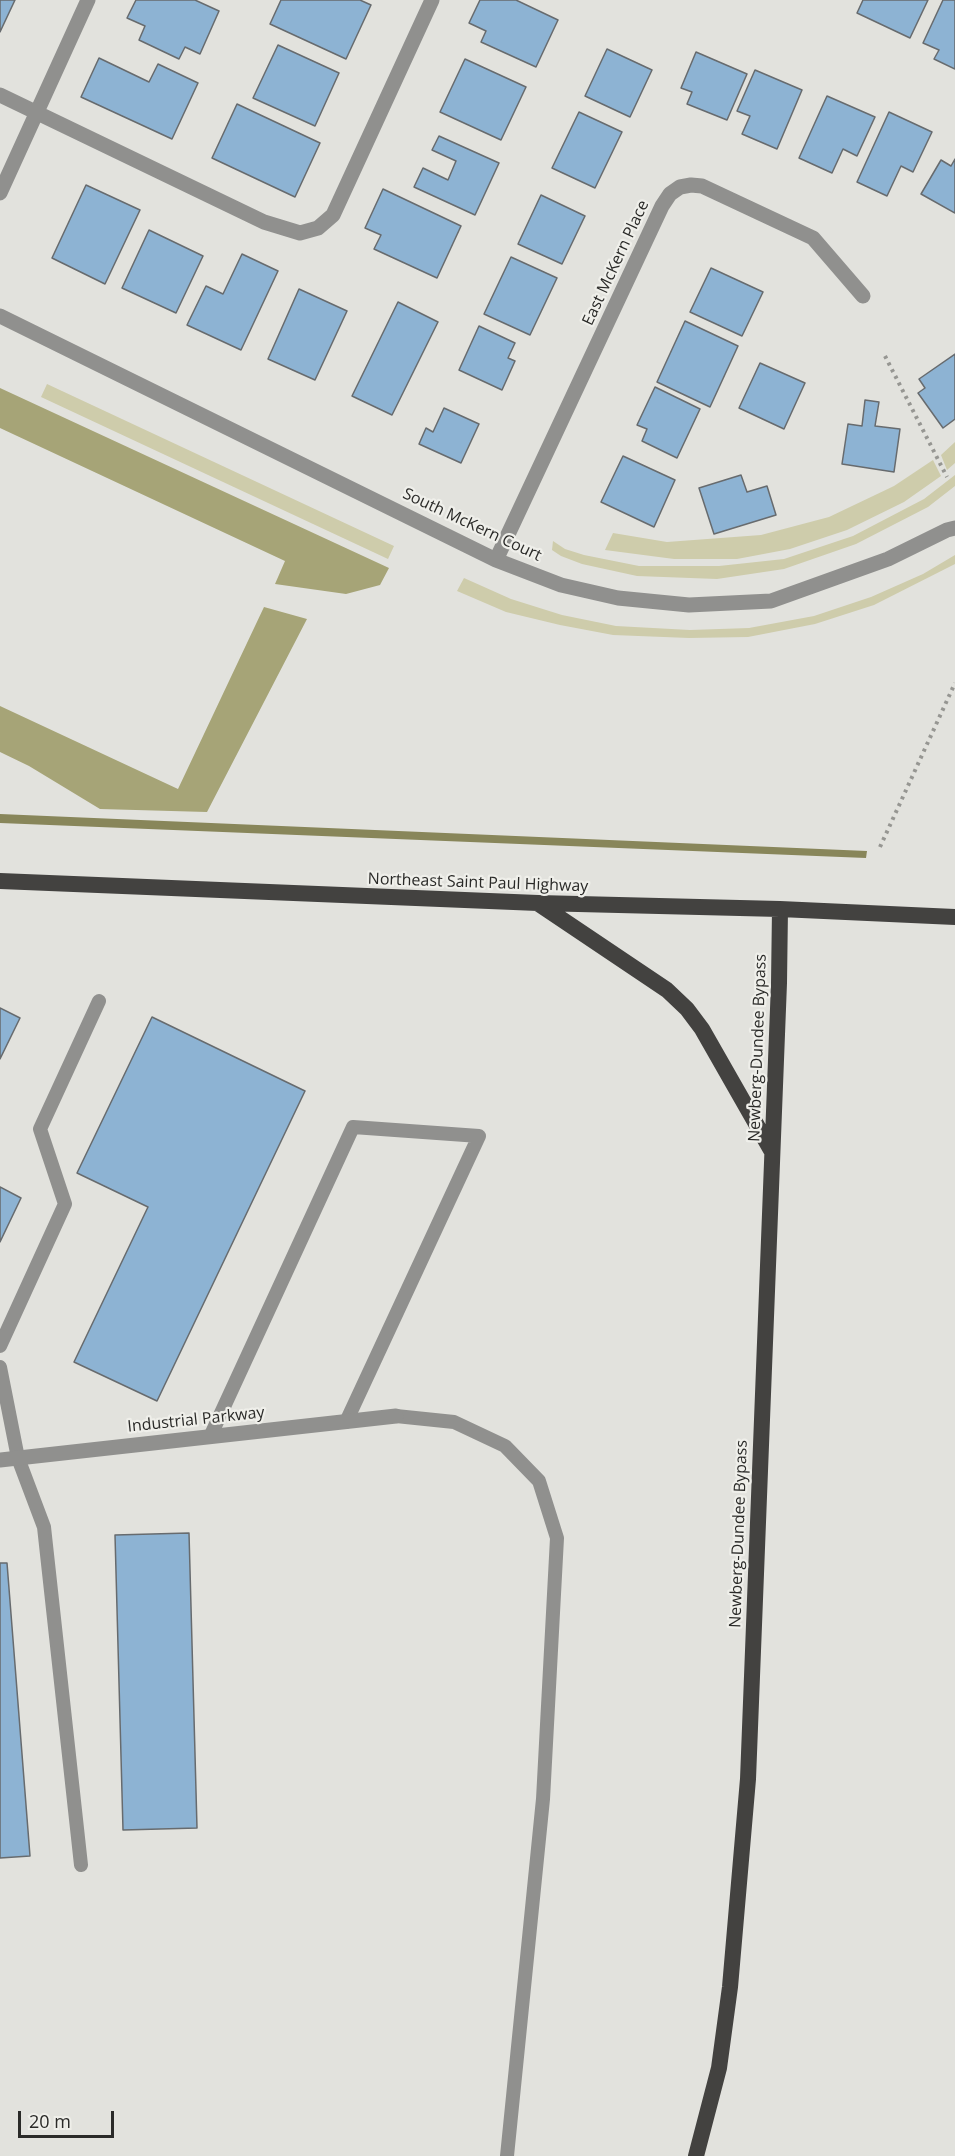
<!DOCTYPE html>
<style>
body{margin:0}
#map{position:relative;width:955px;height:2156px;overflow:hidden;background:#e2e2dd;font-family:"Open Sans",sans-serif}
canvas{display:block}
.scale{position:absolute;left:18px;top:2111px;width:96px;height:27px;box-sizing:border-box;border:3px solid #2a2a28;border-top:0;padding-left:8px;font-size:18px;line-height:21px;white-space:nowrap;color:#2a2a28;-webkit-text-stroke:4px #efefea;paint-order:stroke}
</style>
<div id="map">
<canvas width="955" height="2156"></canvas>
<div class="scale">20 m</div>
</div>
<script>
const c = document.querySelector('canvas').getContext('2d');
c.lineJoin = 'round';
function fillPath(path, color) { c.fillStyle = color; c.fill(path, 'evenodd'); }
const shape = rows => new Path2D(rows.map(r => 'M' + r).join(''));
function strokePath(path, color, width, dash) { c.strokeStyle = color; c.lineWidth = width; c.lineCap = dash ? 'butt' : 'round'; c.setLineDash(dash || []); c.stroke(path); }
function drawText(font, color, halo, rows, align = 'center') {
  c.font = font + ' "Open Sans",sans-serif'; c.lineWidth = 4.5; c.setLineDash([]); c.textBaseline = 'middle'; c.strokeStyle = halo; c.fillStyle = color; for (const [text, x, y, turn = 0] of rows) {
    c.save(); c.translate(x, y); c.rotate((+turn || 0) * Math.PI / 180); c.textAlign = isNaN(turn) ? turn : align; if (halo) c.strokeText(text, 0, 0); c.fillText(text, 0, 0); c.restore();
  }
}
fillPath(shape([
 [47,384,394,546,388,559,41,397],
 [955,442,955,463,947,470,941,455],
 [933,460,941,476,904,502,847,530,790,549,737,559,674,559,605,550,613,533,667,542,761,535,829,517,894,486],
 [955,475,955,486,928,507,856,544,784,569,717,579,637,576,582,564,561,556,552,550,553,541,565,549,584,555,639,566,719,566,784,559,853,536,924,499],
 [955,555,955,564,874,605,815,624,748,637,689,638,613,635,560,625,506,612,457,591,464,578,511,599,562,615,616,626,690,630,749,628,814,616,871,597,923,574]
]), '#ceccab');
fillPath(shape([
 [0,388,389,568,380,585,346,594,275,584,285,561,0,428],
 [264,607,307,619,207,812,100,809,29,766,0,752,0,706,178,789]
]), '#a6a477');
fillPath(shape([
 [0,814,867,851,866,858,0,823]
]), '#88865a');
const building = shape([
 [0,0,15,0,0,32,0,0],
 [136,0,195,0,219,11,200,54,185,47,179,59,139,40,145,26,127,18,136,0],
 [281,0,360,0,371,5,346,59,270,24,281,0],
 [480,0,516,0,558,20,536,67,481,42,486,31,469,23,480,0],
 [863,0,928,0,910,38,857,13,863,0],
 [943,0,955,0,955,69,934,59,939,50,923,43,943,0],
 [278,45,339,73,315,126,253,98,278,45],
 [607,49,652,70,630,117,585,96,607,49],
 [696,52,747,74,727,120,687,104,692,92,681,88,696,52],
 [99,58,149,82,158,64,198,83,172,139,81,97,99,58],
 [465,59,526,87,501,140,440,112,465,59],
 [755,70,802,90,777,149,742,134,750,116,737,111,755,70],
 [827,96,875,117,857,156,843,149,832,173,799,158,827,96],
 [237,104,320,143,295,197,212,158,237,104],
 [579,112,622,132,595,188,552,168,579,112],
 [889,112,932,132,913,172,901,166,887,196,857,182,889,112],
 [439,136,499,163,475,215,414,187,423,168,448,180,456,161,432,150,439,136],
 [955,159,955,213,921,194,941,160,951,166,955,159],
 [86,185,140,210,105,284,52,258,86,185],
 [383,189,461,226,437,278,374,249,381,235,365,228,383,189],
 [541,195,585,216,562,264,518,244,541,195],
 [149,230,203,256,176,313,122,288,149,230],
 [242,254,278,271,241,350,187,325,206,286,223,294,242,254],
 [511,257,557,278,530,335,484,314,511,257],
 [711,268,763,292,742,336,690,312,711,268],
 [299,289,347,311,315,380,268,359,299,289],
 [398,302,438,322,392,415,352,396,398,302],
 [685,321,738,346,710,407,657,382,685,321],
 [479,326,515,343,508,358,515,361,502,390,459,370,479,326],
 [955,354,955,419,943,428,918,393,925,388,919,379,955,354],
 [760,363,805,383,784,429,739,408,760,363],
 [655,387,700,409,677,458,642,441,647,429,637,425,655,387],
 [865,400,879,402,875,426,900,429,894,472,842,464,848,424,862,426,865,400],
 [444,408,479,424,461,463,419,444,426,428,433,432,444,408],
 [623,456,675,480,654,527,601,502,623,456],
 [741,475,747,492,767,486,776,515,714,534,699,488,741,475],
 [0,1008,20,1018,0,1059,0,1008],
 [152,1017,305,1091,157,1401,74,1362,148,1207,77,1173,152,1017],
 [0,1187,21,1198,0,1242,0,1187],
 [189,1533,197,1828,123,1830,115,1535,189,1533],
 [0,1563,7,1563,30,1856,0,1858,0,1563]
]);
fillPath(building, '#8db3d3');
strokePath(building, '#676b6e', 1.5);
strokePath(shape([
 [885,356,947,477],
 [880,847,955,683]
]), '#969692', 4, [3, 4.5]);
strokePath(shape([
 [0,1346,65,1204,40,1129,99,1001],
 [0,1367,18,1458,44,1527,81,1865],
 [396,1416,454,1422,505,1446,539,1481,557,1538,543,1799,507,2156],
 [210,1437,353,1127,479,1136,346,1422]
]), '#90908e', 14);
strokePath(shape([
 [0,95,264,222,300,233,318,228,333,215,432,0],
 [0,193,88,0],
 [0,316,496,560,561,585,618,598,689,605,771,601,888,559,947,530,955,528],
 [496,560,662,206,670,194,680,187,691,185,702,186,813,238,863,296],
 [0,1460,396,1416]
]), '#90908e', 15);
strokePath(shape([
 [0,881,538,903,780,909,955,917],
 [539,904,667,990,687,1009,702,1029,771,1150],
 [696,2156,719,2068,730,1987,748,1779,779,983,780,909]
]), '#434240', 16);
drawText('16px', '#2a2a28', '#efefea', [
 ["East McKern Place",616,263,-65],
 ["South McKern Court",472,525,25],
 ["Northeast Saint Paul Highway",478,883,2],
 ["Newberg-Dundee Bypass",758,1048,-88],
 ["Industrial Parkway",196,1420,-6],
 ["Newberg-Dundee Bypass",739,1534,-88]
]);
</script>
